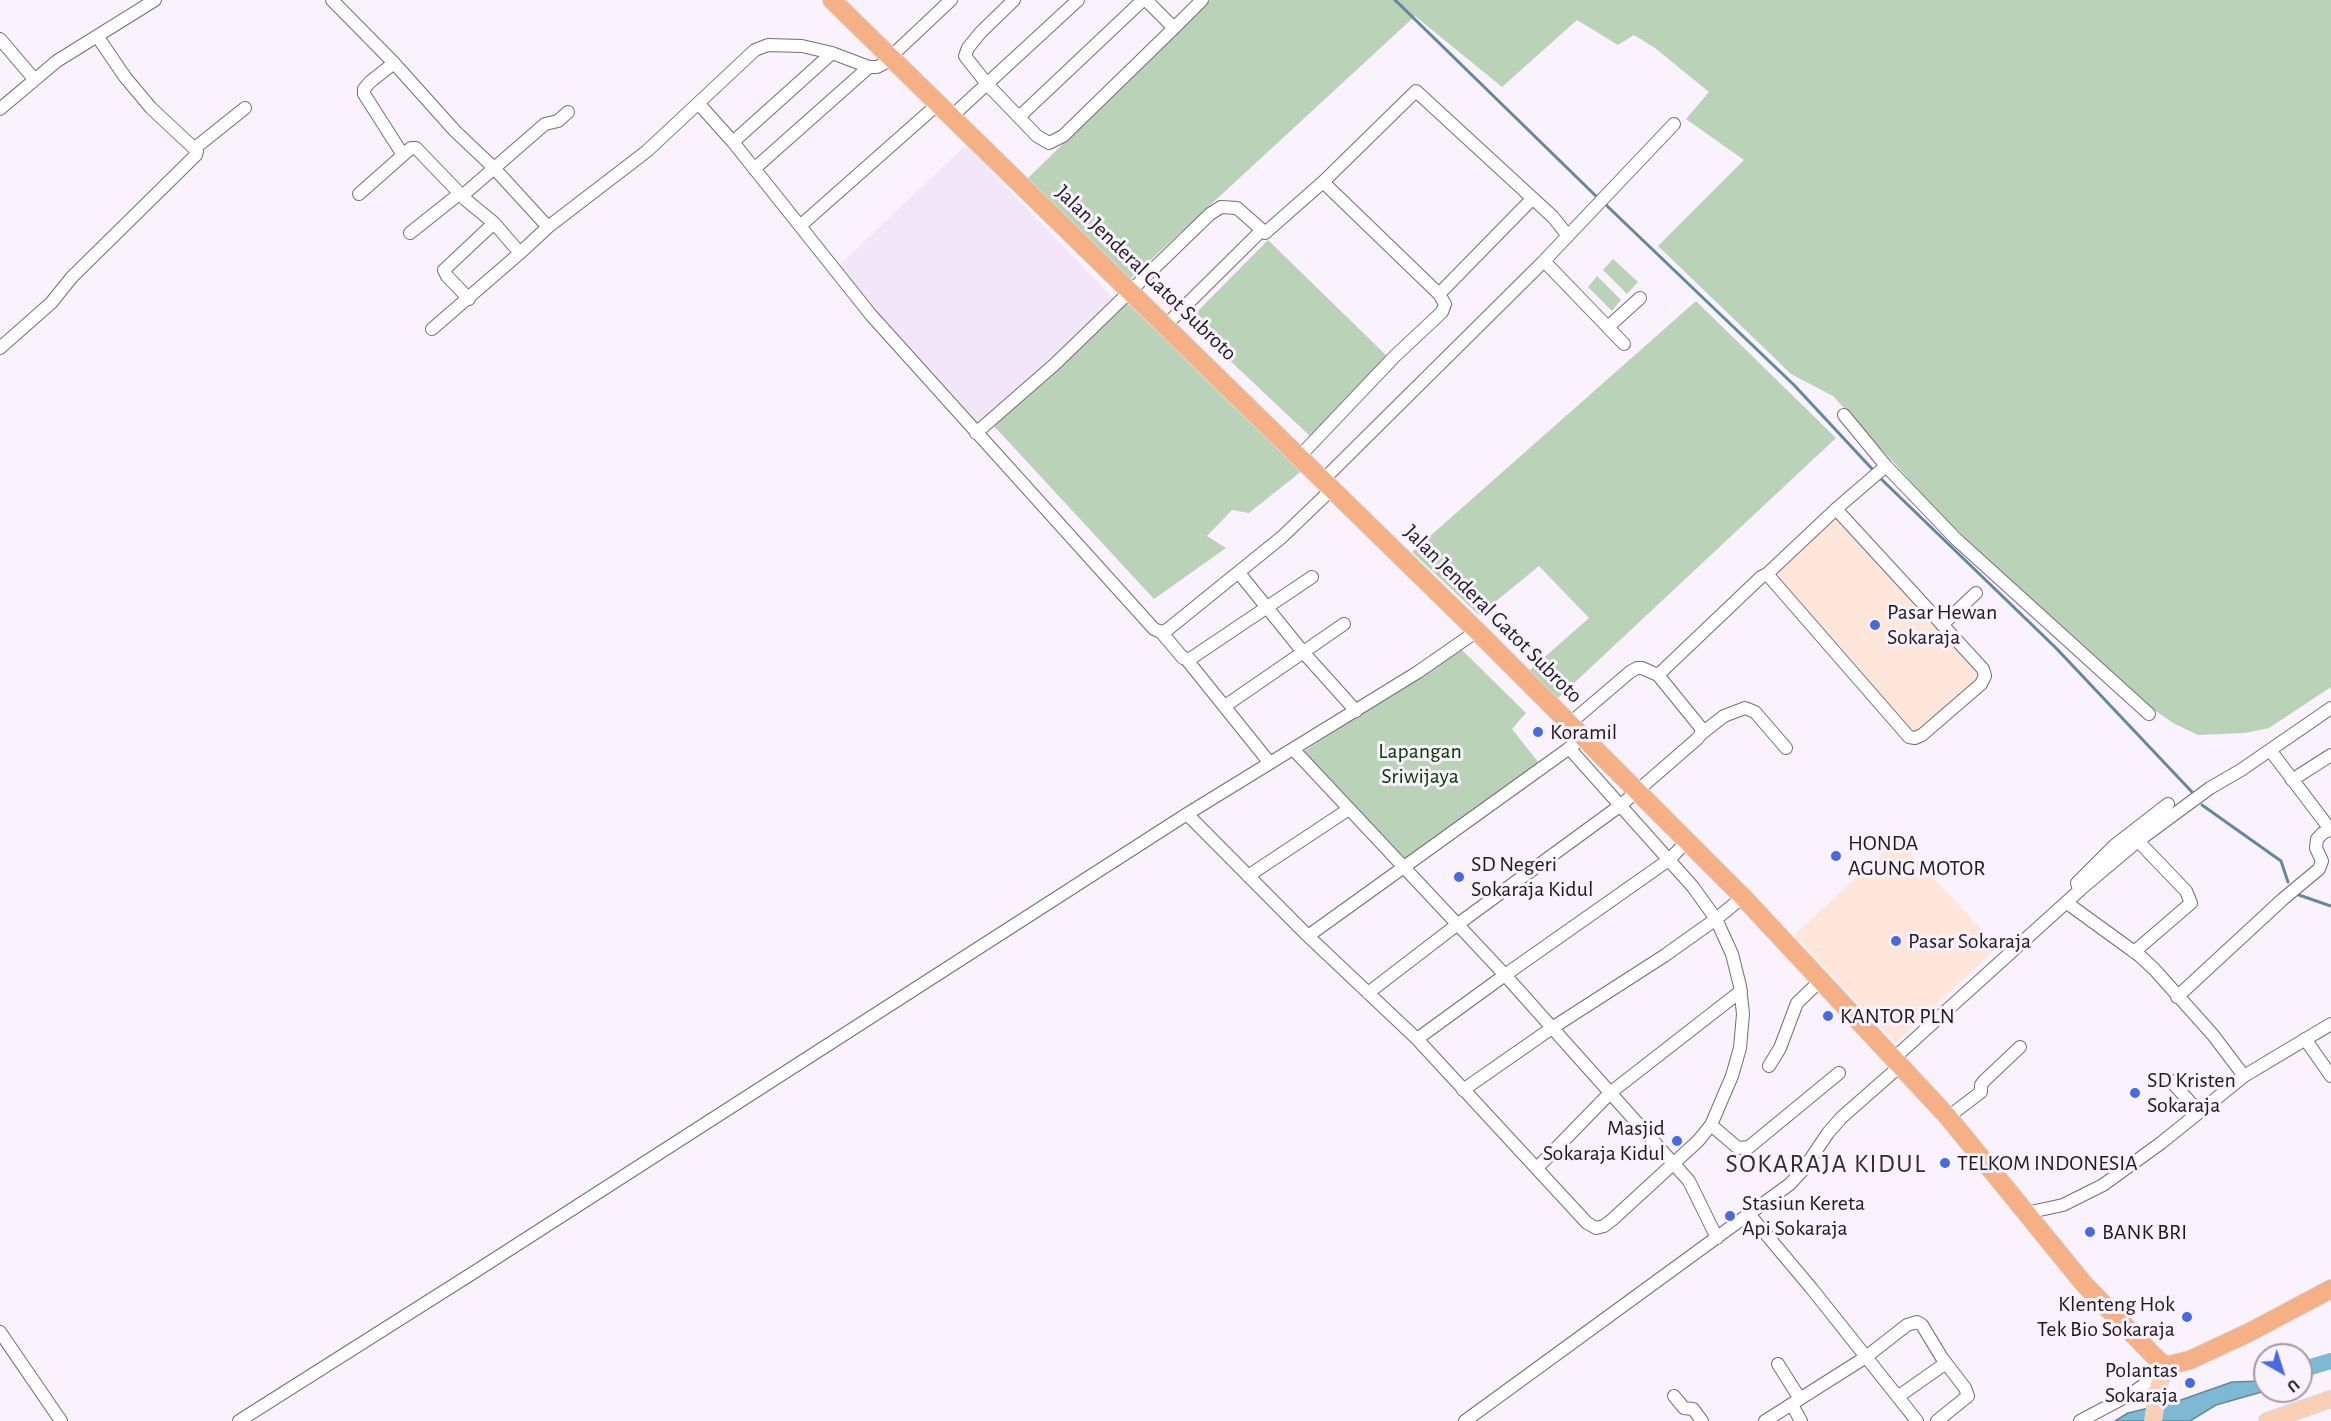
<!DOCTYPE html>
<style>
body{margin:0}
#map{position:relative;width:2331px;height:1421px;overflow:hidden;background:#faf2fd;font-family:"Alegreya Sans",sans-serif}
canvas{display:block}
.north{position:absolute;left:2253px;top:1343px;width:60px;height:60px;box-sizing:border-box;background:#faf2fd;border:2px solid #a29ca5;border-radius:50%;rotate:141deg;font-size:16px;font-weight:700;line-height:24px;text-align:center;color:#1f1a21}
.north::after{content:'';display:block;margin:auto;width:21px;height:27px;background:#496ade;clip-path:polygon(50% 0,100% 100%,50% 72%,0 100%)}
</style>
<div id="map">
<canvas width="2331" height="1421"></canvas>
<div class="north">U</div>
</div>
<script>
const c = document.querySelector('canvas').getContext('2d');
c.lineJoin = 'round';
function fillPath(path, color) { c.fillStyle = color; c.fill(path, 'evenodd'); }
const shape = rows => new Path2D(rows.map(r => 'M' + r).join(''));
function strokePath(path, color, width, dash) { c.strokeStyle = color; c.lineWidth = width; c.lineCap = dash ? 'butt' : 'round'; c.setLineDash(dash || []); c.stroke(path); }
function drawText(font, color, halo, rows, align = 'center') {
  c.font = font + ' "Alegreya Sans",sans-serif'; c.lineWidth = 6; c.setLineDash([]); c.textBaseline = 'middle'; c.strokeStyle = halo; c.fillStyle = color; for (const [text, x, y, turn = 0] of rows) {
    c.save(); c.translate(x, y); c.rotate((+turn || 0) * Math.PI / 180); c.textAlign = isNaN(turn) ? turn : align; if (halo) c.strokeText(text, 0, 0); c.fillText(text, 0, 0); c.restore();
  }
}
fillPath(shape([
 [1834,510,1983,676,1914,734,1767,574],
 [1897,839,1998,947,1895,1043,1794,935]
]), '#fee6db');
fillPath(shape([
 [966,145,1118,303,978,431,835,269]
]), '#f3e6f9');
fillPath(shape([
 [1210,0,2331,0,2331,687,2269,728,2245,733,2198,735,2173,723,2150,707,2069,635,1929,504,1906,476,1833,396,1791,374,1658,246,1744,160,1686,119,1709,92,1655,48,1634,35,1618,45,1577,20,1502,87,1415,16,1130,279,1026,180],
 [1268,240,1391,360,1312,438,1188,321],
 [1613,259,1638,282,1627,294,1603,270],
 [1597,276,1621,300,1612,311,1588,287],
 [1125,301,1303,470,1249,513,1232,510,1207,536,1226,548,1154,599,993,425],
 [1696,301,1836,438,1557,699,1530,670,1589,618,1539,566,1479,615,1412,552],
 [1461,649,1526,713,1512,729,1543,768,1408,862,1303,752]
]), '#bad2b8');
const water = shape([
 [2265,1381,2265,1391,2216,1405,2190,1421,2115,1421,2128,1413,2178,1401,2232,1382,2265,1381]
]);
fillPath(water, '#7eb9d3');
strokePath(water, '#62899e', 1.5);
strokePath(shape([
 [1395,0,1599,199],
 [1604,203,1794,385,1874,471],
 [1878,476,2056,648,2192,792],
 [2202,805,2281,861,2288,882],
 [2299,895,2331,906]
]), '#62899e', 3);
strokePath(shape([
 [2301,1370,2331,1361]
]), '#7eb9d3', 16);
const minor = shape([
 [332,0,394,63,455,131,493,167,548,227],
 [1014,0,980,33,968,48,965,56,987,84,1037,136,1049,143,1063,136,1174,28,1146,0],
 [1174,28,1202,0],
 [0,39,34,79],
 [394,63,370,82,364,89,364,94,403,155],
 [699,104,733,142,800,226,938,104],
 [0,109,57,61,155,0],
 [951,117,1078,0],
 [1019,117,1143,0],
 [733,142,832,53],
 [195,148,245,108],
 [754,169,869,67],
 [1323,182,1439,294],
 [359,194,411,148,416,148,466,200,494,223,520,253,548,227,647,151,755,50,768,45,802,46,832,53,869,67,877,67,883,64,951,0],
 [462,196,545,124,558,121,568,112],
 [800,226,871,315,1154,629,1161,632,1167,630,1282,537,1332,489],
 [410,233,459,194],
 [1544,261,1624,344],
 [469,299,447,276,444,270,494,223],
 [1166,325,1262,230,1265,233,1323,182,1416,91,1553,217,1568,236],
 [1608,327,1640,298],
 [432,329,520,253],
 [0,348,51,303,72,277,196,155,197,151,151,108,125,77,97,36],
 [1844,415,1886,466,1956,539,2149,714],
 [976,433,1055,364,1210,214,1221,207,1237,208,1262,230],
 [1299,457,1395,356,1442,312,1445,304,1439,294,1532,199],
 [1323,480,1543,262,1674,124],
 [1239,573,1303,652,1356,711],
 [1767,574,1909,737,1915,738,1922,735,1981,684,1985,676,1983,669,1836,509],
 [1942,625,1976,593],
 [1161,632,1183,658,1190,659,1312,577],
 [1187,660,1269,762],
 [1658,675,1761,577,1767,574,1836,509,1886,466],
 [1225,706,1344,624],
 [1701,734,1724,716,1745,708,1755,712,1786,748],
 [1293,749,1505,975,1670,859,1687,841],
 [2270,750,2330,829],
 [2292,780,2331,755],
 [1187,814,1308,936,1417,1039,1505,975,1689,1181,1717,1238],
 [1248,876,1349,809],
 [2078,886,2077,883,2115,845,2168,804],
 [2067,903,2140,956,2154,969,2213,1035,2244,1076,2331,1024],
 [1308,936,1575,744],
 [2134,952,2191,903,2186,891,2138,841],
 [1368,993,1458,924,1621,805,1697,739,1701,734,1701,728,1658,675,1642,668,1637,668,1630,672,1569,724],
 [2177,997,2283,899,2319,869,2322,861,2316,848,2317,839,2323,833,2331,829],
 [1417,1039,1587,1223,1596,1228,1604,1226,1613,1219,1698,1141,1711,1125,1732,1076,1740,1048,1743,1014,1740,986,1732,954,1716,919,1693,887,1569,748],
 [2305,1039,2331,1076],
 [1893,1059,2081,889,2138,841,2210,788,2241,770,2331,708],
 [1769,1066,1780,1048,1797,1003,1821,980],
 [2170,1080,2199,1112],
 [1463,1090,1552,1028,1664,956,1716,919,1743,897],
 [1948,1117,1981,1092,1981,1085,1984,1081,2020,1047],
 [1711,1125,1738,1148,1749,1147,1839,1073],
 [1537,1168,1610,1093,1741,991],
 [2026,1213,2063,1205,2103,1185,2161,1143,2244,1076],
 [1749,1214,1812,1289,1917,1421],
 [0,1332,61,1421],
 [1778,1364,1800,1399],
 [1674,1396,1684,1408,1693,1409,1702,1421],
 [1899,1396,1946,1363],
 [1792,1405,1801,1421],
 [239,1421,476,1271,1187,814,1418,672,1477,631],
 [1465,1421,1790,1184,1803,1170,1828,1133,1841,1118,1900,1066],
 [1765,1421,1866,1357,1907,1325,1917,1322,1922,1325,1942,1358,1965,1388,1968,1396,1937,1421],
 [2080,1421,2131,1394,2163,1371]
]);
const major = shape([
 [2153,1421,2159,1384,2166,1366],
 [2267,1421,2331,1399]
]);
const highway = shape([
 [832,0,1477,631,1743,897,1948,1117,2084,1284,2158,1360,2166,1366,2190,1360,2248,1333,2331,1289]
]);
strokePath(minor, '#776c7c', 14);
strokePath(major, '#d7d6d7', 18);
strokePath(highway, '#d7d6d7', 20);
strokePath(minor, '#fff', 12);
strokePath(major, '#f9d0b6', 16);
strokePath(highway, '#f5b085', 18);
for (const [x, y, r, color] of [
 [1875,625,6,"#496ade"],
 [1538,732,6,"#496ade"],
 [1836,856,6,"#496ade"],
 [1459,877,6,"#496ade"],
 [1896,941,6,"#496ade"],
 [1828,1016,6,"#496ade"],
 [2135,1093,6,"#496ade"],
 [1677,1141,6,"#496ade"],
 [1945,1163,6,"#496ade"],
 [1730,1216,6,"#496ade"],
 [2090,1232,6,"#496ade"],
 [2187,1317,6,"#496ade"],
 [2190,1383,6,"#496ade"]
]) { const dot = new Path2D(); dot.arc(x, y, r, 0, 2 * Math.PI); c.fillStyle = color; c.fill(dot); strokePath(dot, '#faf2fd', 2); }
drawText('22px', '#1f1a21', '#faf2fd', [
 ["Jalan Jenderal Gatot Subroto",1146,273,44],
 ["Jalan Jenderal Gatot Subroto",1493,614,45]
]);
drawText('22px', '#1f1a21', '#faf2fd', [
 ["Pasar Hewan",1887,612],
 ["Sokaraja",1887,637],
 ["Koramil",1550,732],
 ["HONDA",1848,843],
 ["AGUNG MOTOR",1848,868],
 ["SD Negeri",1471,864],
 ["Sokaraja Kidul",1471,889],
 ["Pasar Sokaraja",1908,941],
 ["KANTOR PLN",1840,1016],
 ["SD Kristen",2147,1080],
 ["Sokaraja",2147,1105],
 ["Masjid",1665,1128,"right"],
 ["Sokaraja Kidul",1665,1153,"right"],
 ["TELKOM INDONESIA",1957,1163],
 ["Stasiun Kereta",1742,1203],
 ["Api Sokaraja",1742,1228],
 ["BANK BRI",2102,1232],
 ["Klenteng Hok",2175,1304,"right"],
 ["Tek Bio Sokaraja",2175,1329,"right"],
 ["Polantas",2178,1370,"right"],
 ["Sokaraja",2178,1395,"right"]
], 'left');
drawText('22px', '#003a02', '#faf2fd', [
 ["Lapangan",1420,751],
 ["Sriwijaya",1420,776]
]);
c.letterSpacing = '1.5px';
drawText('26px', '#322836', '#faf2fd', [
 ["SOKARAJA KIDUL",1826,1164]
]);
c.letterSpacing = '0px';
</script>
